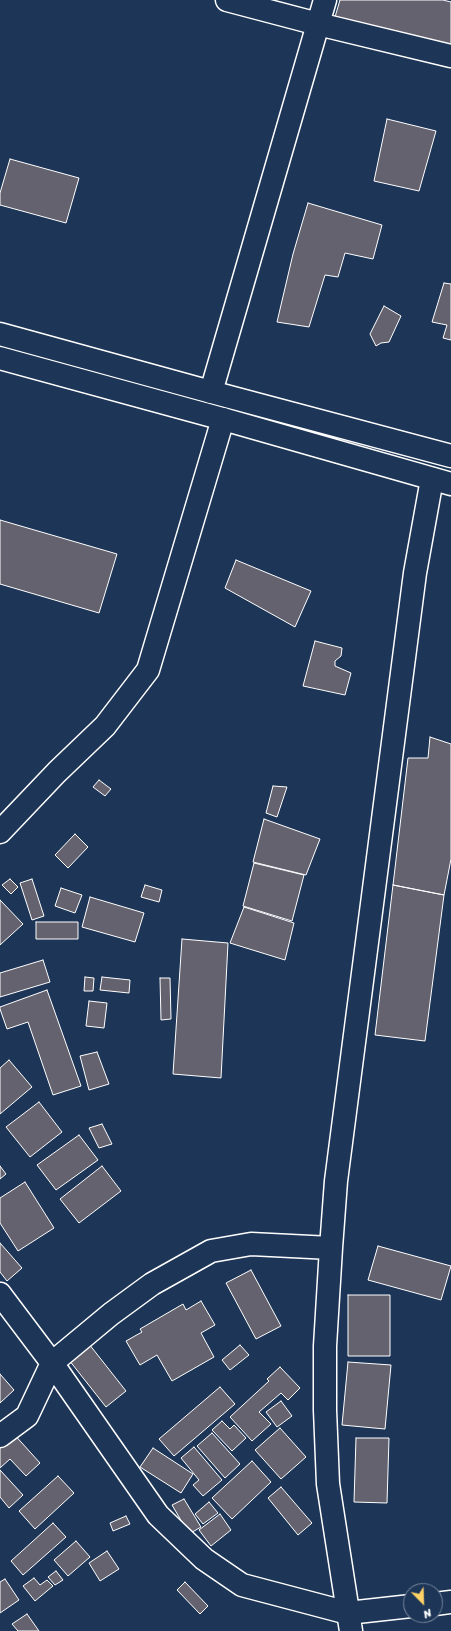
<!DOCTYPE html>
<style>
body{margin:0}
#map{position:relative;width:451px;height:1631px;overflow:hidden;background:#1d3557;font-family:Sriracha,sans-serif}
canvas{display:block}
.north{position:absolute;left:403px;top:1583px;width:40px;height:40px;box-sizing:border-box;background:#1d3557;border:1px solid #77869a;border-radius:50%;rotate:157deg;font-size:11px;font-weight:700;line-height:16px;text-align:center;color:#fff}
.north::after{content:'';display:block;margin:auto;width:14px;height:18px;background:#ffd166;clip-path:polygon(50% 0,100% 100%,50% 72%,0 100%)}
</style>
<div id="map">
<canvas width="451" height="1631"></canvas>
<div class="north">N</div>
</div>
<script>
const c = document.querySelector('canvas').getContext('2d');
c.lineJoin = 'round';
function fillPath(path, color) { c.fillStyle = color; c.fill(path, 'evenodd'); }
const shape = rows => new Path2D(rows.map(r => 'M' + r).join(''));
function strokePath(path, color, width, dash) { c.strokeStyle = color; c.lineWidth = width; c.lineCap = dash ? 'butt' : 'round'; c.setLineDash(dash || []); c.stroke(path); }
const building = shape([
 [340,0,443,0,451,2,451,47,335,17,340,0],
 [387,119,436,131,419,191,374,181,387,119],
 [10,159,79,178,66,223,0,205,0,193,10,159],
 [308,203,382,225,373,259,345,253,338,277,325,275,309,327,277,322,293,254,308,203],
 [444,283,451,284,451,340,443,338,447,325,432,322,444,283],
 [384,306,401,316,389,342,381,343,376,346,370,334,384,306],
 [0,520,117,554,99,613,0,584,0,520],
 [236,560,311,591,295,627,225,588,236,560],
 [315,641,342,648,341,656,335,661,335,666,351,673,345,695,303,686,315,641],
 [430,737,451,744,451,859,444,895,393,885,408,758,428,758,430,737],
 [99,780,111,789,105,796,93,787,99,780],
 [273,786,287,787,277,817,266,813,273,786],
 [264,819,320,839,306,875,253,862,264,819],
 [75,834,88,847,68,868,55,855,75,834],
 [254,863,304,875,292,921,243,906,254,863],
 [10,879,18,887,11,894,2,885,10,879],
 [32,879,44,916,32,920,20,883,32,879],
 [145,885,162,890,159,902,141,897,145,885],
 [393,885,444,895,425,1041,375,1035,393,885],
 [61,888,82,895,75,913,55,906,61,888],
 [90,897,144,913,135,942,82,927,90,897],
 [0,900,23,924,0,945,0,900],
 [244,907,294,923,285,960,230,943,244,907],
 [36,922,78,922,78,939,36,939,36,922],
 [182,939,228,943,221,1078,173,1074,182,939],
 [43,960,50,982,0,997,0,973,43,960],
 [85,977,94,978,93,991,84,991,85,977],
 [102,977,130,980,129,993,100,990,102,977],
 [160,978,170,978,171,1019,161,1020,160,978],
 [47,990,81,1086,53,1095,28,1022,7,1029,0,1009,0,1007,47,990],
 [89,1001,107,1003,104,1028,86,1026,89,1001],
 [97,1052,109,1084,89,1090,80,1056,97,1052],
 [9,1060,32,1087,0,1114,0,1068,9,1060],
 [39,1102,62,1132,30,1157,6,1127,39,1102],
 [102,1124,112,1144,99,1148,89,1128,102,1124],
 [79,1135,98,1160,56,1190,37,1165,79,1135],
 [0,1166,6,1174,0,1179,0,1166],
 [102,1166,121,1191,79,1223,60,1199,102,1166],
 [25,1182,54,1228,18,1251,0,1223,0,1198,25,1182],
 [0,1243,22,1268,7,1281,0,1272,0,1243],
 [378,1246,451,1266,441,1300,368,1280,378,1246],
 [251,1270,281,1326,256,1339,226,1283,251,1270],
 [348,1295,390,1295,390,1356,348,1356,348,1295],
 [201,1301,215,1325,201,1333,214,1357,172,1381,157,1355,140,1365,126,1341,142,1332,140,1329,183,1304,186,1310,201,1301],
 [89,1344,126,1391,106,1407,69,1360,89,1344],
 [240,1345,249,1355,230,1370,222,1360,240,1345],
 [348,1362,391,1365,385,1429,342,1425,348,1362],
 [280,1367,300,1388,288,1400,281,1393,259,1412,271,1424,252,1441,230,1417,269,1381,267,1379,280,1367],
 [0,1374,14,1390,0,1403,0,1374],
 [220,1387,235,1404,174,1456,159,1439,220,1387],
 [281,1401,292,1416,277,1427,266,1412,281,1401],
 [222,1421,230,1429,234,1425,246,1438,232,1451,212,1430,222,1421],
 [280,1428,306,1457,281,1479,255,1450,280,1428],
 [12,1432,40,1463,26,1476,10,1459,0,1468,0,1443,12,1432],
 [212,1433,240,1464,225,1478,197,1446,212,1433],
 [356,1438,389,1438,387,1503,354,1502,356,1438],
 [194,1447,222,1480,203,1496,193,1485,199,1480,181,1458,194,1447],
 [153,1448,193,1474,181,1493,140,1467,153,1448],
 [252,1461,271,1482,232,1519,212,1498,252,1461],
 [0,1470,23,1495,9,1508,0,1497,0,1470],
 [58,1476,74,1493,35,1529,19,1511,58,1476],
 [281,1487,312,1523,298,1535,268,1498,281,1487],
 [184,1499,201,1527,189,1534,172,1505,184,1499],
 [209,1502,218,1513,203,1524,195,1514,209,1502],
 [220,1514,231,1530,211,1546,199,1530,220,1514],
 [126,1516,130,1524,113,1531,110,1523,126,1516],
 [53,1523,66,1537,23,1575,11,1561,53,1523],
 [76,1541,90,1557,68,1576,54,1560,76,1541],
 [107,1551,119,1569,100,1581,89,1563,107,1551],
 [56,1571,63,1580,55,1585,48,1577,56,1571],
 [34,1578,40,1585,47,1580,53,1586,35,1601,23,1586,34,1578],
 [5,1579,19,1600,0,1613,0,1582,5,1579],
 [185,1582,208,1606,200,1614,177,1590,185,1582],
 [27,1614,39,1631,18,1631,12,1624,27,1614]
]);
fillPath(building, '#64626e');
strokePath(building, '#fff', 1);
const minor = shape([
 [227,0,318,24,451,56],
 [211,392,325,0],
 [0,832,57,772,105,726,148,670,223,419],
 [0,1294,52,1363,158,1515,204,1559,242,1585,348,1613,411,1606],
 [0,1436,27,1416,52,1363,111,1314,152,1284,211,1251,251,1244,331,1248],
 [435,1604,451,1602],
 [351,1631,328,1484,325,1410,325,1346,331,1248,336,1181,415,573,432,479]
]);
const secondary = shape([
 [0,334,211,392,451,456],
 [0,358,223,419,451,484]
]);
strokePath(minor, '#fff', 25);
strokePath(secondary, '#fff', 25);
strokePath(minor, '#1d3557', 22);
strokePath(secondary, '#1d3557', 22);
</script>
